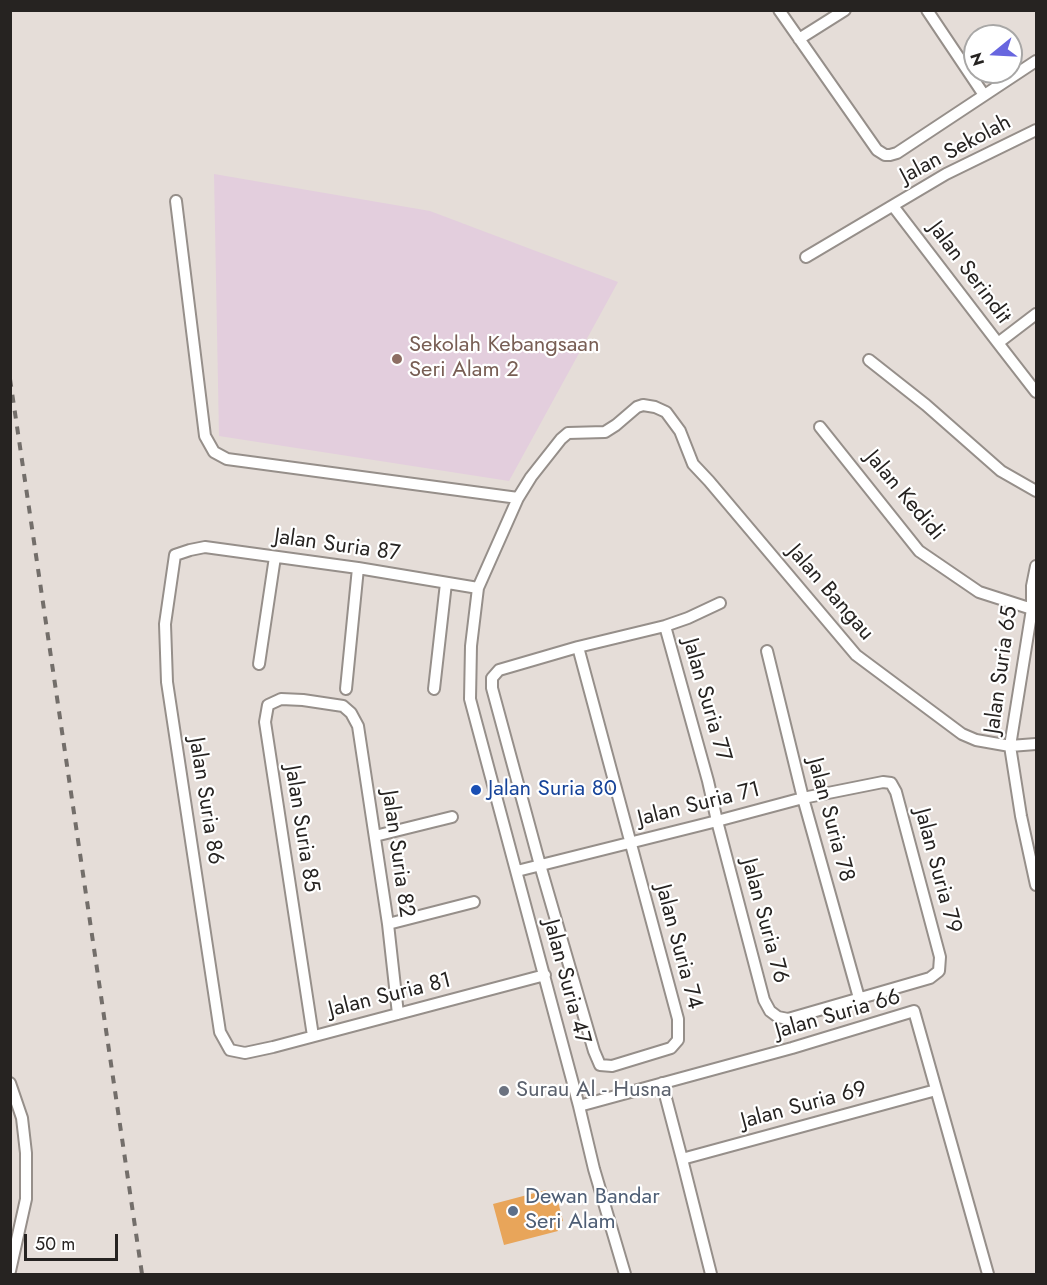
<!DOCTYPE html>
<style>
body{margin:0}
#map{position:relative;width:1047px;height:1285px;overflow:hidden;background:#e5ddd8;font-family:Jost,sans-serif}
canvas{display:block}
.frame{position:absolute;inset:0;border:12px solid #262321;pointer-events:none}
.north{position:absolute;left:963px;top:24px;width:60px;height:60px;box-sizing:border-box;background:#fff;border:2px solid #a8a7a6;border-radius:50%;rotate:252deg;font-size:16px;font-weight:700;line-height:24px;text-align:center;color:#262321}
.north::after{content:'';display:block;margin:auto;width:21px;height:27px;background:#6866df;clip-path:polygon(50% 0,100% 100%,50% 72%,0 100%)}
.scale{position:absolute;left:24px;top:1234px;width:94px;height:27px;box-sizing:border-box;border:3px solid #262321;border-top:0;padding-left:8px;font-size:18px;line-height:21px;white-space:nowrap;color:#262321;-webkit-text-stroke:4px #fff;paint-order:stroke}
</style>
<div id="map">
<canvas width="1047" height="1285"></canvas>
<div class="frame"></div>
<div class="north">N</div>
<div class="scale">50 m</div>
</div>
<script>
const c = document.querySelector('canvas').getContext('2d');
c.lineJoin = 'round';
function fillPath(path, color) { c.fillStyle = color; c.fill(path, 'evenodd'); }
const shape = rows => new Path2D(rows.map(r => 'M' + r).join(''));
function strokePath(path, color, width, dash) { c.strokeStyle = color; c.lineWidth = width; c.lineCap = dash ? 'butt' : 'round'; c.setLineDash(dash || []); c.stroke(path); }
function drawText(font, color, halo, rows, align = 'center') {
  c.font = font + ' Jost,sans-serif'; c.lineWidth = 4.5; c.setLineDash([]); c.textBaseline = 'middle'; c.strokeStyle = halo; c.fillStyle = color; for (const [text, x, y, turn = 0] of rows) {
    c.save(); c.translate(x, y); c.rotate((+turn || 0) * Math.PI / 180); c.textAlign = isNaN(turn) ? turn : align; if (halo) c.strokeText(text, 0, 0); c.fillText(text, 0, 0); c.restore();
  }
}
fillPath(shape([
 [214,174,430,211,618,282,509,481,219,436]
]), '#e3cedd');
fillPath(shape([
 [546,1190,548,1196,556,1194,563,1221,556,1223,558,1231,504,1245,493,1204]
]), '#e8a55a');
const minor = shape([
 [779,10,877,150,885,155,890,155,897,153,1036,61],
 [927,10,984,95],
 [799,39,845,10],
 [176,201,205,436,214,452,227,459,518,498],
 [893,206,998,343,1036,392],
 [806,257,946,174,1036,130],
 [998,343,1036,314],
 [869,360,926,405,1001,471,1036,491],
 [820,427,919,551,979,592,1032,609],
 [1036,566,1032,586,1032,609,1010,746,1021,816,1036,885],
 [478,588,358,568,205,547,190,550,175,555,165,624,167,682,220,1032,230,1050,245,1053,273,1047,545,975],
 [578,647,678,1019,678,1040,671,1048,612,1066,600,1065,594,1051,540,865,492,688,492,678,499,670,578,647,665,626,688,618,720,603],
 [767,651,803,798,859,998],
 [259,664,275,557],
 [346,689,358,568],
 [434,689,446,583],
 [375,836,452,817],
 [517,871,717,821,803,798,883,782,891,783,896,792,940,957,939,971,930,978,788,1019,778,1017,770,1011,764,1000,717,821,708,781,665,626],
 [388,924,474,902],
 [313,1036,265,722,268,705,281,699,303,700,343,706,351,713,358,726,388,924,398,1014],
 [10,1083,22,1118,26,1153,26,1199,10,1271],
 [662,1083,682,1159,711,1274],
 [579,1106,792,1048,914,1011,988,1274],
 [682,1159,936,1090],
 [625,1274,594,1169,579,1106,470,699,471,646,478,588,518,498,531,477,561,439,568,433,605,432,616,425,637,407,643,405,655,407,666,412,680,431,693,464,709,481,856,655,962,734,976,740,1010,746,1036,744]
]);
strokePath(minor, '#968f8a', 14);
strokePath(minor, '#fff', 10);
strokePath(shape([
 [10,379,142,1274]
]), '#736e6a', 4, [8, 8]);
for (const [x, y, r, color] of [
 [397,359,6,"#8d6e63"],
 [476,790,6,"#1a4fb4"],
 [504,1091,6,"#6b7280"],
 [513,1211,6,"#5c6f8a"]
]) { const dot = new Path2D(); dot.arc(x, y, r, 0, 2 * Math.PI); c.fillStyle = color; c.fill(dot); strokePath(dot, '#fff', 2); }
drawText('22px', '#262321', '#fff', [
 ["Jalan Sekolah",956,150,-28],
 ["Jalan Serindit",969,273,53],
 ["Jalan Kedidi",904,496,50],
 ["Jalan Suria 87",337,546,8],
 ["Jalan Bangau",830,593,49],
 ["Jalan Suria 65",1002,670,-82],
 ["Jalan Suria 77",706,700,74],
 ["Jalan Suria 86",205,801,81],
 ["Jalan Suria 71",699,805,-14],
 ["Jalan Suria 78",830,820,75],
 ["Jalan Suria 85",301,829,81],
 ["Jalan Suria 82",397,854,82],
 ["Jalan Suria 79",937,871,75],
 ["Jalan Suria 76",764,921,75],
 ["Jalan Suria 74",678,947,75],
 ["Jalan Suria 47",566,982,75],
 ["Jalan Suria 81",390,996,-14],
 ["Jalan Suria 66",838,1015,-16],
 ["Jalan Suria 69",804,1106,-15]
]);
drawText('22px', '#785e54', '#fff', [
 ["Sekolah Kebangsaan",409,346],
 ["Seri Alam 2",409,371]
], 'left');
drawText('22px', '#164399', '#fff', [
 ["Jalan Suria 80",488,790]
], 'left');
drawText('22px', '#5b616d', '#fff', [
 ["Surau Al - Husna",516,1091]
], 'left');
drawText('22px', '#4e5e75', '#fff', [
 ["Dewan Bandar",525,1198],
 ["Seri Alam",525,1223]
], 'left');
</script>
